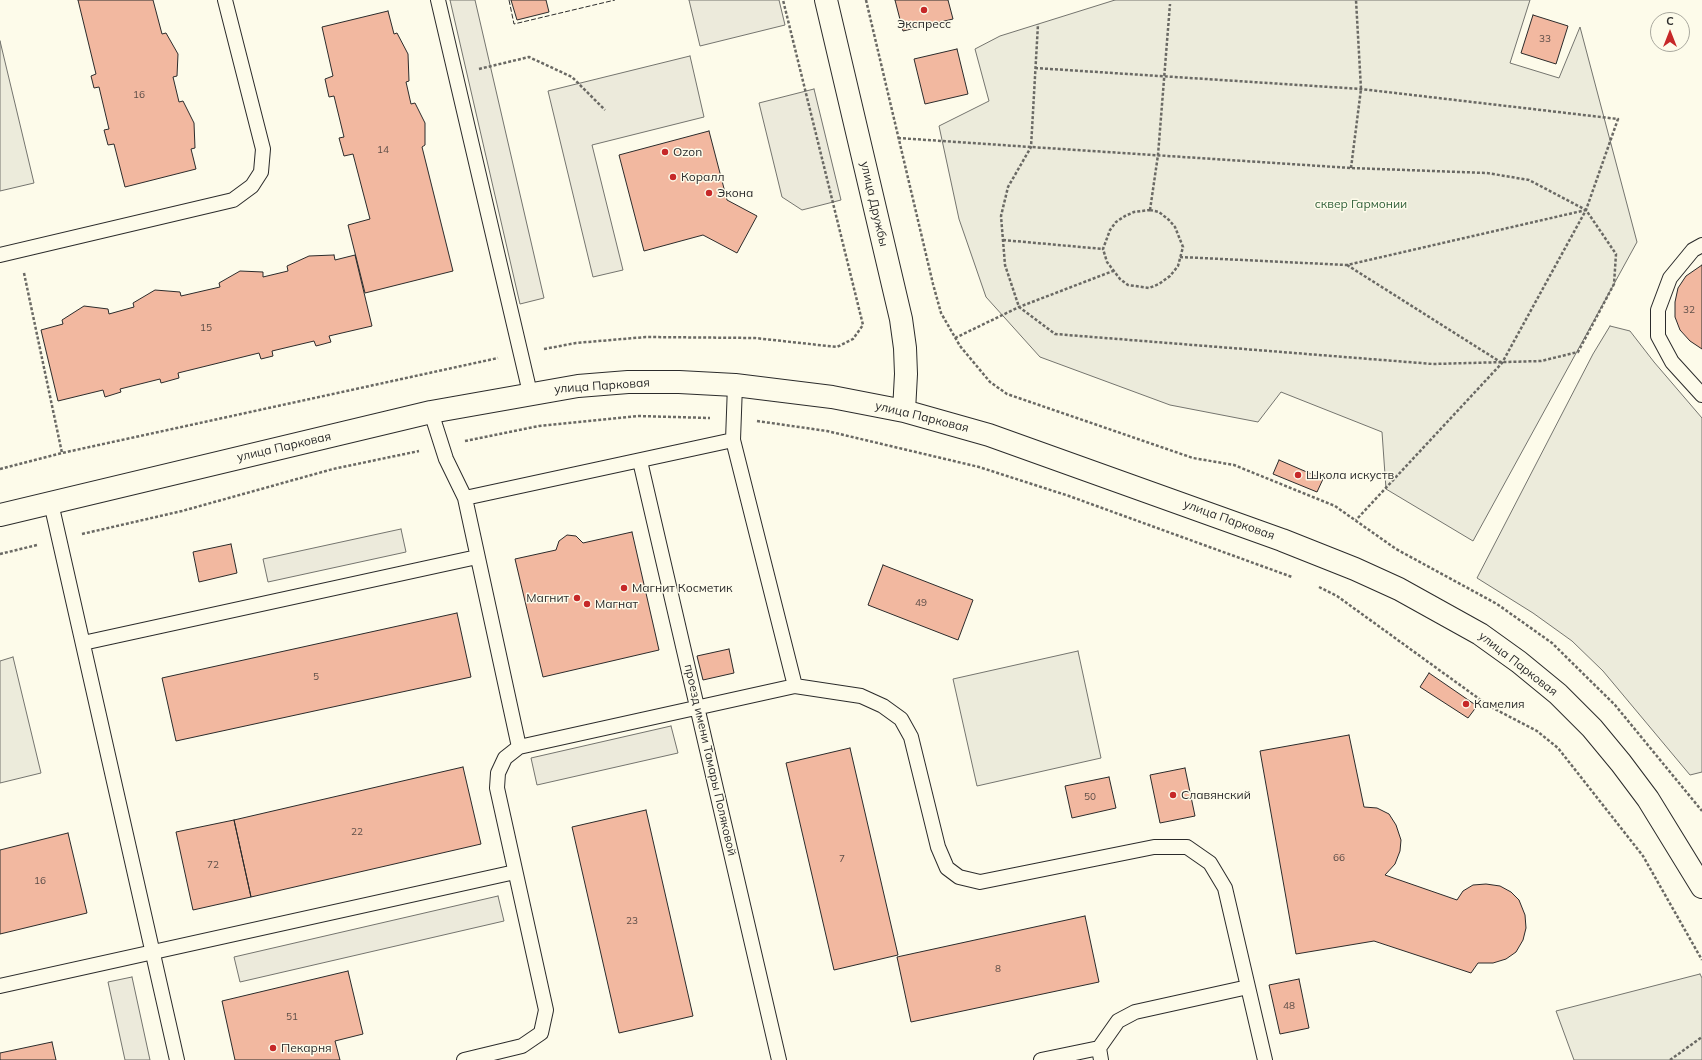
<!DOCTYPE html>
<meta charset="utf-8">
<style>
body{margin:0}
#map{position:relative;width:1702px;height:1060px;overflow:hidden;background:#fdfbea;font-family:Mulish,sans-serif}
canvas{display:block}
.north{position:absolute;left:1650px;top:12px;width:40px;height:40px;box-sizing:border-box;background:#fdfbea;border:1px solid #a9a89e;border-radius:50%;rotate:0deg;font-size:11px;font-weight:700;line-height:16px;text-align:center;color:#2b2b2b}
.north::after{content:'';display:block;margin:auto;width:14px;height:18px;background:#c62828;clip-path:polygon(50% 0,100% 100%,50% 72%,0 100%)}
</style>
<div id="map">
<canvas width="1702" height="1060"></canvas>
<div class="north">С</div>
</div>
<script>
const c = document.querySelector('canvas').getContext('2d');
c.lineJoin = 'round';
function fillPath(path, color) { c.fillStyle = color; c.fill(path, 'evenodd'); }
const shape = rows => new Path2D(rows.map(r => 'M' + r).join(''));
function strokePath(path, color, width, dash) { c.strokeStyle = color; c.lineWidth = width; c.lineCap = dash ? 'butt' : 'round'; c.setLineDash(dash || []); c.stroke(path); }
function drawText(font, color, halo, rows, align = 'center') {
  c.font = font + ' Mulish,sans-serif'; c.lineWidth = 3; c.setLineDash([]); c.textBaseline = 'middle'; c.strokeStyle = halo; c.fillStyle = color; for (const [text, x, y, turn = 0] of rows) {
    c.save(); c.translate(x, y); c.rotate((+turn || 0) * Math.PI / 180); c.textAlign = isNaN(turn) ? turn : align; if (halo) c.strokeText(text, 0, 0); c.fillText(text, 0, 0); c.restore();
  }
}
const green = shape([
 [1115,0,1530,0,1510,63,1559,78,1580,27,1637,242,1473,541,1386,489,1382,432,1281,392,1258,422,1170,405,1040,357,986,297,959,219,939,126,989,101,975,49,1000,36,1115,0],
 [0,41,34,183,0,191,0,41],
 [1610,326,1630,331,1654,362,1702,418,1702,772,1690,775,1603,671,1572,641,1533,613,1477,578,1593,354,1610,326],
 [1078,651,1101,758,977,786,953,679,1078,651],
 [13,657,41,773,0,783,0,661,13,657],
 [1700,974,1702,978,1702,1060,1574,1060,1556,1011,1700,974]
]);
fillPath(green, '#ecebdb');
strokePath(green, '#74746e', 1);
const parking = shape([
 [450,0,475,0,544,298,520,304,450,0],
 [689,0,779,0,785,25,700,46,689,0],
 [690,56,704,117,592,145,623,270,593,277,548,91,690,56],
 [814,89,841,200,802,210,782,197,759,103,814,89],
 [401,529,406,552,268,582,263,559,401,529],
 [671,726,678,753,537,785,531,758,671,726],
 [498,896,504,921,240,982,234,957,498,896],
 [132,977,150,1060,125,1060,108,982,132,977]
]);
fillPath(parking, '#eceadb');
strokePath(parking, '#74746e', 1);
const building = shape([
 [78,0,153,0,162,34,166,33,178,54,177,76,173,77,179,102,183,101,194,123,195,148,191,149,196,169,125,187,114,144,108,145,104,130,109,129,99,87,94,88,91,76,96,74,78,0],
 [511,0,546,0,549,12,517,20,511,0],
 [895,0,948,0,953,19,903,31,895,0],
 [388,11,394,34,397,33,408,54,409,81,406,82,411,104,415,103,425,123,425,145,422,147,453,271,365,293,348,225,370,219,353,154,344,156,339,138,344,137,334,96,329,97,325,79,333,76,322,27,388,11],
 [1533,15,1568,26,1556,64,1521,53,1533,15],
 [957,49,968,94,925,104,914,59,957,49],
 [709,131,727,200,757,216,737,253,703,235,644,251,619,155,709,131],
 [334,255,335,260,355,255,372,326,329,336,331,342,316,346,314,341,272,351,273,356,261,359,259,353,178,373,179,378,161,383,160,379,120,389,121,392,105,397,103,390,58,401,41,330,63,324,62,320,84,306,108,309,109,314,134,307,133,303,155,290,180,292,181,296,220,287,219,283,240,271,263,272,263,277,288,271,287,266,309,256,334,255],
 [1702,265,1702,349,1690,341,1680,330,1675,317,1675,302,1678,288,1686,276,1702,265],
 [1279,460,1323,479,1317,492,1273,474,1279,460],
 [632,532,659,650,543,677,515,559,556,550,559,541,567,535,576,536,583,543,632,532],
 [231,544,237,573,199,582,193,552,231,544],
 [883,565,973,600,958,640,868,605,883,565],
 [457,613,471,677,176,741,162,678,457,613],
 [729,649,734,673,703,680,697,656,729,649],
 [1429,673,1477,706,1468,718,1420,687,1429,673],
 [1349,735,1364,807,1377,808,1389,814,1396,825,1401,840,1400,851,1395,864,1385,875,1457,900,1463,891,1473,885,1486,884,1500,886,1511,892,1519,900,1525,915,1526,928,1523,940,1516,952,1506,959,1493,963,1478,963,1471,973,1374,941,1296,954,1260,751,1349,735],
 [850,748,898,955,834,970,786,763,850,748],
 [463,767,481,844,251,897,234,820,463,767],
 [1185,768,1195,816,1160,823,1150,775,1185,768],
 [1109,777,1116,808,1072,818,1065,786,1109,777],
 [646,810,693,1016,619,1033,572,827,646,810],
 [234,820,251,897,193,910,176,832,234,820],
 [68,833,87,913,0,934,0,850,68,833],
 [1085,916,1099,982,911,1022,897,957,1085,916],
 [348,971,363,1034,335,1041,340,1060,235,1060,222,1001,348,971],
 [1299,979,1309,1028,1280,1034,1269,985,1299,979],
 [52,1042,56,1060,0,1060,0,1053,52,1042]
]);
fillPath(building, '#f2b8a0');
strokePath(building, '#2b2b2b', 1);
const lane = shape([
 [438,0,530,393],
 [1702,245,1693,250,1670,278,1658,310,1658,336,1672,362,1702,395],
 [0,255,233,200,252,186,261,172,263,149,225,0],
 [735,385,733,440,795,686],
 [431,412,446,459,465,498,519,747,505,758,498,773,497,788,546,1010,541,1033,522,1046,464,1060],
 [640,461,779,1060],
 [465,498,733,440],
 [51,503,177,1060],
 [83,643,477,557],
 [519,747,795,686,861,696,883,706,901,719,911,737,938,847,947,868,959,877,980,882,1154,847,1187,847,1210,863,1225,888,1265,1060],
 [0,986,515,872],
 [1099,1048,1101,1060],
 [1041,1060,1099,1048,1118,1021,1135,1012,1248,987]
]);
const street = shape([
 [826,0,901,319,905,348,906,374,904,411],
 [0,515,431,412,578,386,628,382,679,382,735,385,832,397,904,411,989,435,1282,540,1355,569,1399,589,1480,634,1519,662,1558,694,1592,728,1621,763,1648,799,1702,887]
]);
strokePath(lane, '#2b2b2b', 16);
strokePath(street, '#2b2b2b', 24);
strokePath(shape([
 [866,0,933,284,941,313,960,346,990,382,1007,394,1193,458,1234,465,1335,506,1396,549,1497,604,1552,643,1615,705,1702,811],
 [1035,68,1361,89,1618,119,1586,210,1502,363,1356,520],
 [479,69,529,57,572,77,605,110],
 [898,138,1031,147,1351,168,1487,173,1529,180,1586,210,1616,254,1614,284,1578,352,1541,361,1433,364,1055,334,1019,307,1005,265,1001,216,1008,187,1031,147,1038,24],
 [1351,168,1361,89,1356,0],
 [1150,210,1159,212,1169,220,1175,227,1183,247,1178,266,1170,276,1159,284,1149,288,1128,285,1120,279,1107,262,1103,249,1110,230,1116,222,1125,216,1134,212,1150,210],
 [1150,210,1158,155,1170,4],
 [1003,240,1103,249],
 [1180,257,1347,265,1586,210],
 [1347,265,1502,363],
 [24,273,62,453],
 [955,338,1019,307,1113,271],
 [544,349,576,343,646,337,755,338,837,347,853,339,863,325,783,0],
 [757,421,827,431,979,467,1069,496,1292,577],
 [465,441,539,426,638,416,710,418],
 [0,469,62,453,498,358],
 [82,534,182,511,333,469,419,451],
 [0,554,37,545],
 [1319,587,1337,596,1489,706,1537,731,1558,748,1643,856,1702,960],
 [1670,1060,1702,1037]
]), '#6a6964', 2.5, [3, 2]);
strokePath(lane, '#fdfbea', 14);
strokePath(street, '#fdfbea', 22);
strokePath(shape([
 [509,0,514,24,615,0]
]), '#2b2b2b', 1, [5, 2]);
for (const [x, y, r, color] of [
 [924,10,4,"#c62828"],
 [665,152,4,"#c62828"],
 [673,177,4,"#c62828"],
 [709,193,4,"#c62828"],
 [1298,475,4,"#c62828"],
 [624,588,4,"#c62828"],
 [577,598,4,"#c62828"],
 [587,604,4,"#c62828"],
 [1466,704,4,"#c62828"],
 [1173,795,4,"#c62828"],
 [273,1048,4,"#c62828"]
]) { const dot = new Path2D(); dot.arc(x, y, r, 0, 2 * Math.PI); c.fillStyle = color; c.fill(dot); strokePath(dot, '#fdfbea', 1.5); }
drawText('10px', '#5d4e48', null, [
 ["33",1545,39],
 ["16",139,95],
 ["14",383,150],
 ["32",1689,310],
 ["15",206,328],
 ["49",921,603],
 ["5",316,677],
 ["50",1090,797],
 ["22",357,832],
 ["66",1339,858],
 ["7",842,859],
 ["72",213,865],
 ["16",40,881],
 ["23",632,921],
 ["8",998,969],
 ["48",1289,1006],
 ["51",292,1017]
]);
drawText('12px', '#2b2b2b', '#fdfbea', [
 ["Экспресс",924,24,"center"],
 ["Ozon",673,152],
 ["Коралл",681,177],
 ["Экона",717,193],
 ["Школа искуств",1306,475],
 ["Магнит Косметик",632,588],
 ["Магнит",569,598,"right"],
 ["Магнат",595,604],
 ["Камелия",1474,704],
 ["Славянский",1181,795],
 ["Пекарня",281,1048]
], 'left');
drawText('12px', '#2b2b2b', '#fdfbea', [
 ["улица Дружбы",874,204,77],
 ["улица Парковая",602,386,-4],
 ["улица Парковая",922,417,14],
 ["улица Парковая",284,447,-13],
 ["улица Парковая",1229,520,20],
 ["улица Парковая",1518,664,38],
 ["проезд имени Тамары Поляковой",710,760,77]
]);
drawText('12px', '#34623c', '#fdfbea', [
 ["сквер Гармонии",1361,204]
]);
</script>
